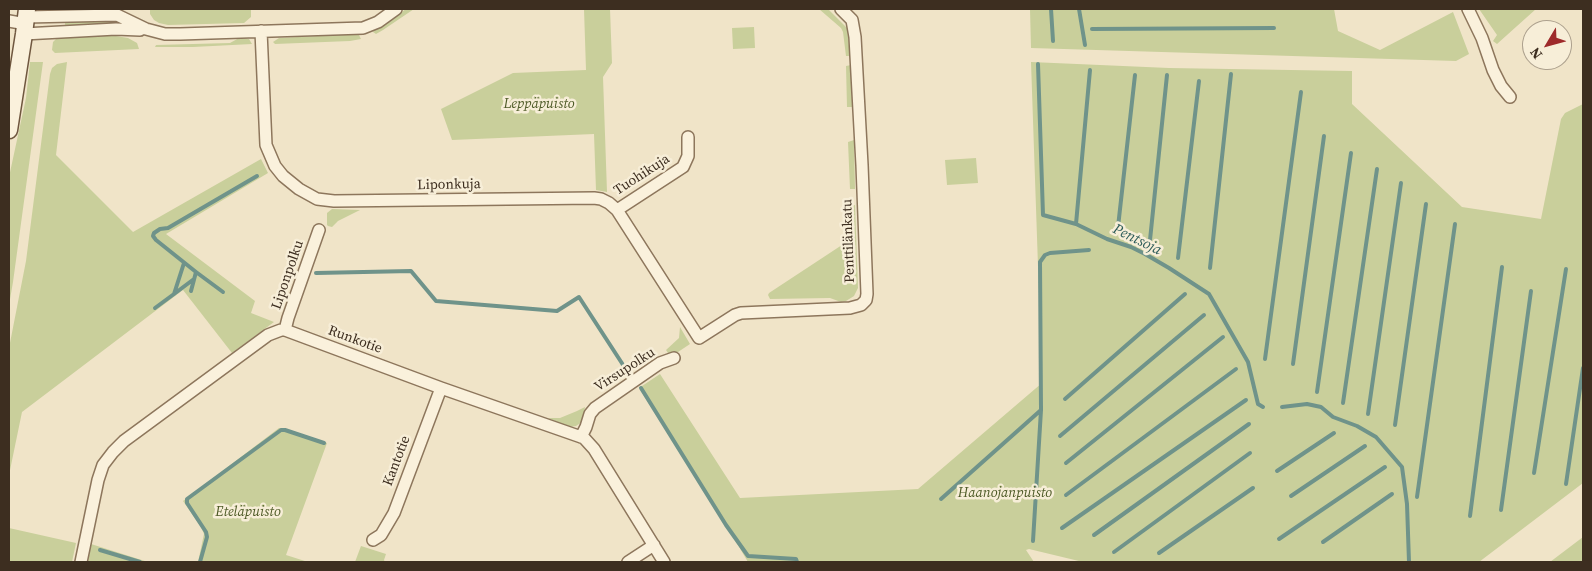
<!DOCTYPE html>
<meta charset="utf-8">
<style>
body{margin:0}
#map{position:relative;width:1592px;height:571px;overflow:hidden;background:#f0e4c8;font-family:"Source Serif 4",serif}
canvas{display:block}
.frame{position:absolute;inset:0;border:10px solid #3d2e20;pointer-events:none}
.north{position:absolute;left:1522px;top:20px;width:50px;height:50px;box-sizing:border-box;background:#f7eed8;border:1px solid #ada18e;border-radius:50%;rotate:233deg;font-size:14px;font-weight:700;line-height:20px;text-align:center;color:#3d2e20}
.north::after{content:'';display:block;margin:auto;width:18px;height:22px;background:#9e2a2b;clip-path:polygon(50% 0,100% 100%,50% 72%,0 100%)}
</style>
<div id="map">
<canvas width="1592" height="571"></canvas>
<div class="frame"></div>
<div class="north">N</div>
</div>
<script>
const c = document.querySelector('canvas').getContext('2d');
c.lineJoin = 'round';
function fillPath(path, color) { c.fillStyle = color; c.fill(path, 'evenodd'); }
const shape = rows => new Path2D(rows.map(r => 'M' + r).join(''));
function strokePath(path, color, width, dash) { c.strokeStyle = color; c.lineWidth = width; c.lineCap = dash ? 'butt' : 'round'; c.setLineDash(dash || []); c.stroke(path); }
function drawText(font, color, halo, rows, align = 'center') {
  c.font = font + ' "Source Serif 4",serif'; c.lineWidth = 5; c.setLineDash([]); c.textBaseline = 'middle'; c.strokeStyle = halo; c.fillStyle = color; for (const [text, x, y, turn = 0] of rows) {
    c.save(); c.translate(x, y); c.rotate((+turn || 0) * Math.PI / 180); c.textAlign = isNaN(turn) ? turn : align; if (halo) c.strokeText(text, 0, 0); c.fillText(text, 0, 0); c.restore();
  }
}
fillPath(shape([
 [150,9,251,9,251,17,244,23,168,25,159,23,154,20,150,14],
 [406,9,414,9,383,30,376,34,373,32,375,28,385,23],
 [584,9,610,9,612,63,603,77,607,192,596,190,594,134,452,140,441,109,513,73,586,70],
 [819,9,828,9,847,28,850,56,846,56,843,32,841,28],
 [1030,9,1334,9,1338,31,1380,50,1453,12,1469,54,1456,61,1031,48],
 [1479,9,1536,9,1497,44,1493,41,1497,35],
 [112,20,114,22,112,25,65,26,65,21],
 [754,27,755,48,733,49,732,28],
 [355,34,359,35,361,39,350,41,275,44,273,42,279,38],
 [89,35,116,36,128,38,137,43,139,49,55,53,52,50,53,42,57,38],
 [239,38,249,39,252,44,193,47,155,47,156,45,230,43],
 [30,62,43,62,13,282,9,305,9,177,26,98],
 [67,62,56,155,133,232,261,159,268,173,166,234,255,301,251,313,274,322,232,353,183,290,22,412,9,475,9,348,26,261,50,74,52,68,57,64],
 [1031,62,1169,68,1352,71,1352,104,1462,207,1541,219,1561,119,1565,113,1583,104,1583,483,1479,562,1083,562,1029,549,1026,550,1034,562,748,562,726,525,639,388,660,374,740,498,918,489,1042,383],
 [851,65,852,107,847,107,846,66],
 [854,140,855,189,850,189,848,142],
 [976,158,978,183,947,185,945,160],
 [855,205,858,288,854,296,846,301,841,302,830,298,770,299,768,295,769,293,845,243,849,238,850,206],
 [332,209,360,210,338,221,332,227,328,226,327,225,327,213],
 [680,327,690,344,672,356,670,356,666,350,679,338],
 [585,407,582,422,576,426,569,427,548,418,560,418,577,411],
 [279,428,284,428,327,443,286,555,308,562,198,562,204,534,201,527,183,501],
 [9,528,76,543,72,562,9,562],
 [1583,537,1583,562,1550,562],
 [91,544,148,562,88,562],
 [361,546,386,554,384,560,385,562,355,562]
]), '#c9cf9b');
strokePath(shape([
 [1051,9,1053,41],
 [1079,9,1085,45],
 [1092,29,1274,28],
 [1038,64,1043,215,1076,224],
 [1090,70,1076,224,1107,239,1131,247,1145,254,1169,268,1209,294,1248,362,1258,404,1263,407],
 [1118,227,1135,75],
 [1150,240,1167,75],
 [1178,258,1199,81],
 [1210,268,1231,74],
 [196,272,223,292],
 [316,273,411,271,436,301,557,311,579,297,627,371],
 [191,291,196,272,156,240,153,236,154,233,160,229,168,228,257,176],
 [174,294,194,279],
 [155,308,174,294,184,263],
 [1265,359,1301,92],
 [1293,364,1324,136],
 [641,388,726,525,748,556,796,559,797,562],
 [1317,392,1351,153],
 [1065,399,1185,294],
 [1343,403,1377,169],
 [1282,407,1307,404,1321,407,1333,417,1357,426,1376,437,1402,467,1407,504,1409,562],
 [1368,414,1401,183],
 [1395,425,1426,204],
 [1060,436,1204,315],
 [1066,463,1223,337],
 [1277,471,1334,433],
 [1534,473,1566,269],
 [1566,484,1583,368],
 [1066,495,1236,369],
 [1291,496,1365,446],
 [1417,497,1455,224],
 [941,499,1041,410],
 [1501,510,1531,291],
 [1470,516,1502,267],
 [1062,528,1246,400],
 [1094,535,1249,424],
 [1279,539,1385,467],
 [1033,541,1041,410,1040,262,1045,255,1050,253,1089,250],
 [1323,542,1392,494],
 [100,550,140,562],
 [1114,552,1250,453],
 [1159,553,1253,488],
 [200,562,207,537,206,532,187,503,187,499,281,430,285,430,324,443]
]), '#6f938a', 4);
const street = shape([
 [1468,9,1482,38,1493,70,1501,86,1510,97],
 [26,17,117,15,146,29,165,34,180,34,363,28,378,22,396,9],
 [9,21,26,24],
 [261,31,266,145,275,166,283,176,299,189,317,199,334,201,594,198,601,199,609,203,617,210,699,338,735,315,741,313,850,308,861,305,866,300,867,294,862,165,855,37,852,20,841,9],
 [24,34,116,29,140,30],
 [617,210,683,167,688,156,688,137],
 [285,330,288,318,319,230],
 [581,437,586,427,590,414,595,408,660,363,674,358],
 [373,540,381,535,394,513,441,388],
 [81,562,98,480,103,465,113,452,124,441,268,335,281,330,285,330,441,388,584,438,594,449,664,562],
 [628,562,654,545]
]);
const secondary = shape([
 [9,130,24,34,27,9]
]);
strokePath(street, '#8d765c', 14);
strokePath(secondary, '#6f573f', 19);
strokePath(street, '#faf1dc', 11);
strokePath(secondary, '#faf1dc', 16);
drawText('italic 14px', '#4d5a26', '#f7eed8', [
 ["Leppäpuisto",539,104],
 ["Haanojanpuisto",1005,493],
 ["Eteläpuisto",248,512]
]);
drawText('14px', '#3d2e20', '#f7eed8', [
 ["Tuohikuja",642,175,-33],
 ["Liponkuja",449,185,-1],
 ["Penttilänkatu",849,241,-92],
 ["Liponpolku",288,275,-71],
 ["Runkotie",355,340,20],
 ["Virsupolku",625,370,-33],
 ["Kantotie",397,461,-69]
]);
drawText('italic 15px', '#2f5d5a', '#f7eed8', [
 ["Pentsoja",1137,240,26]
]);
</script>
